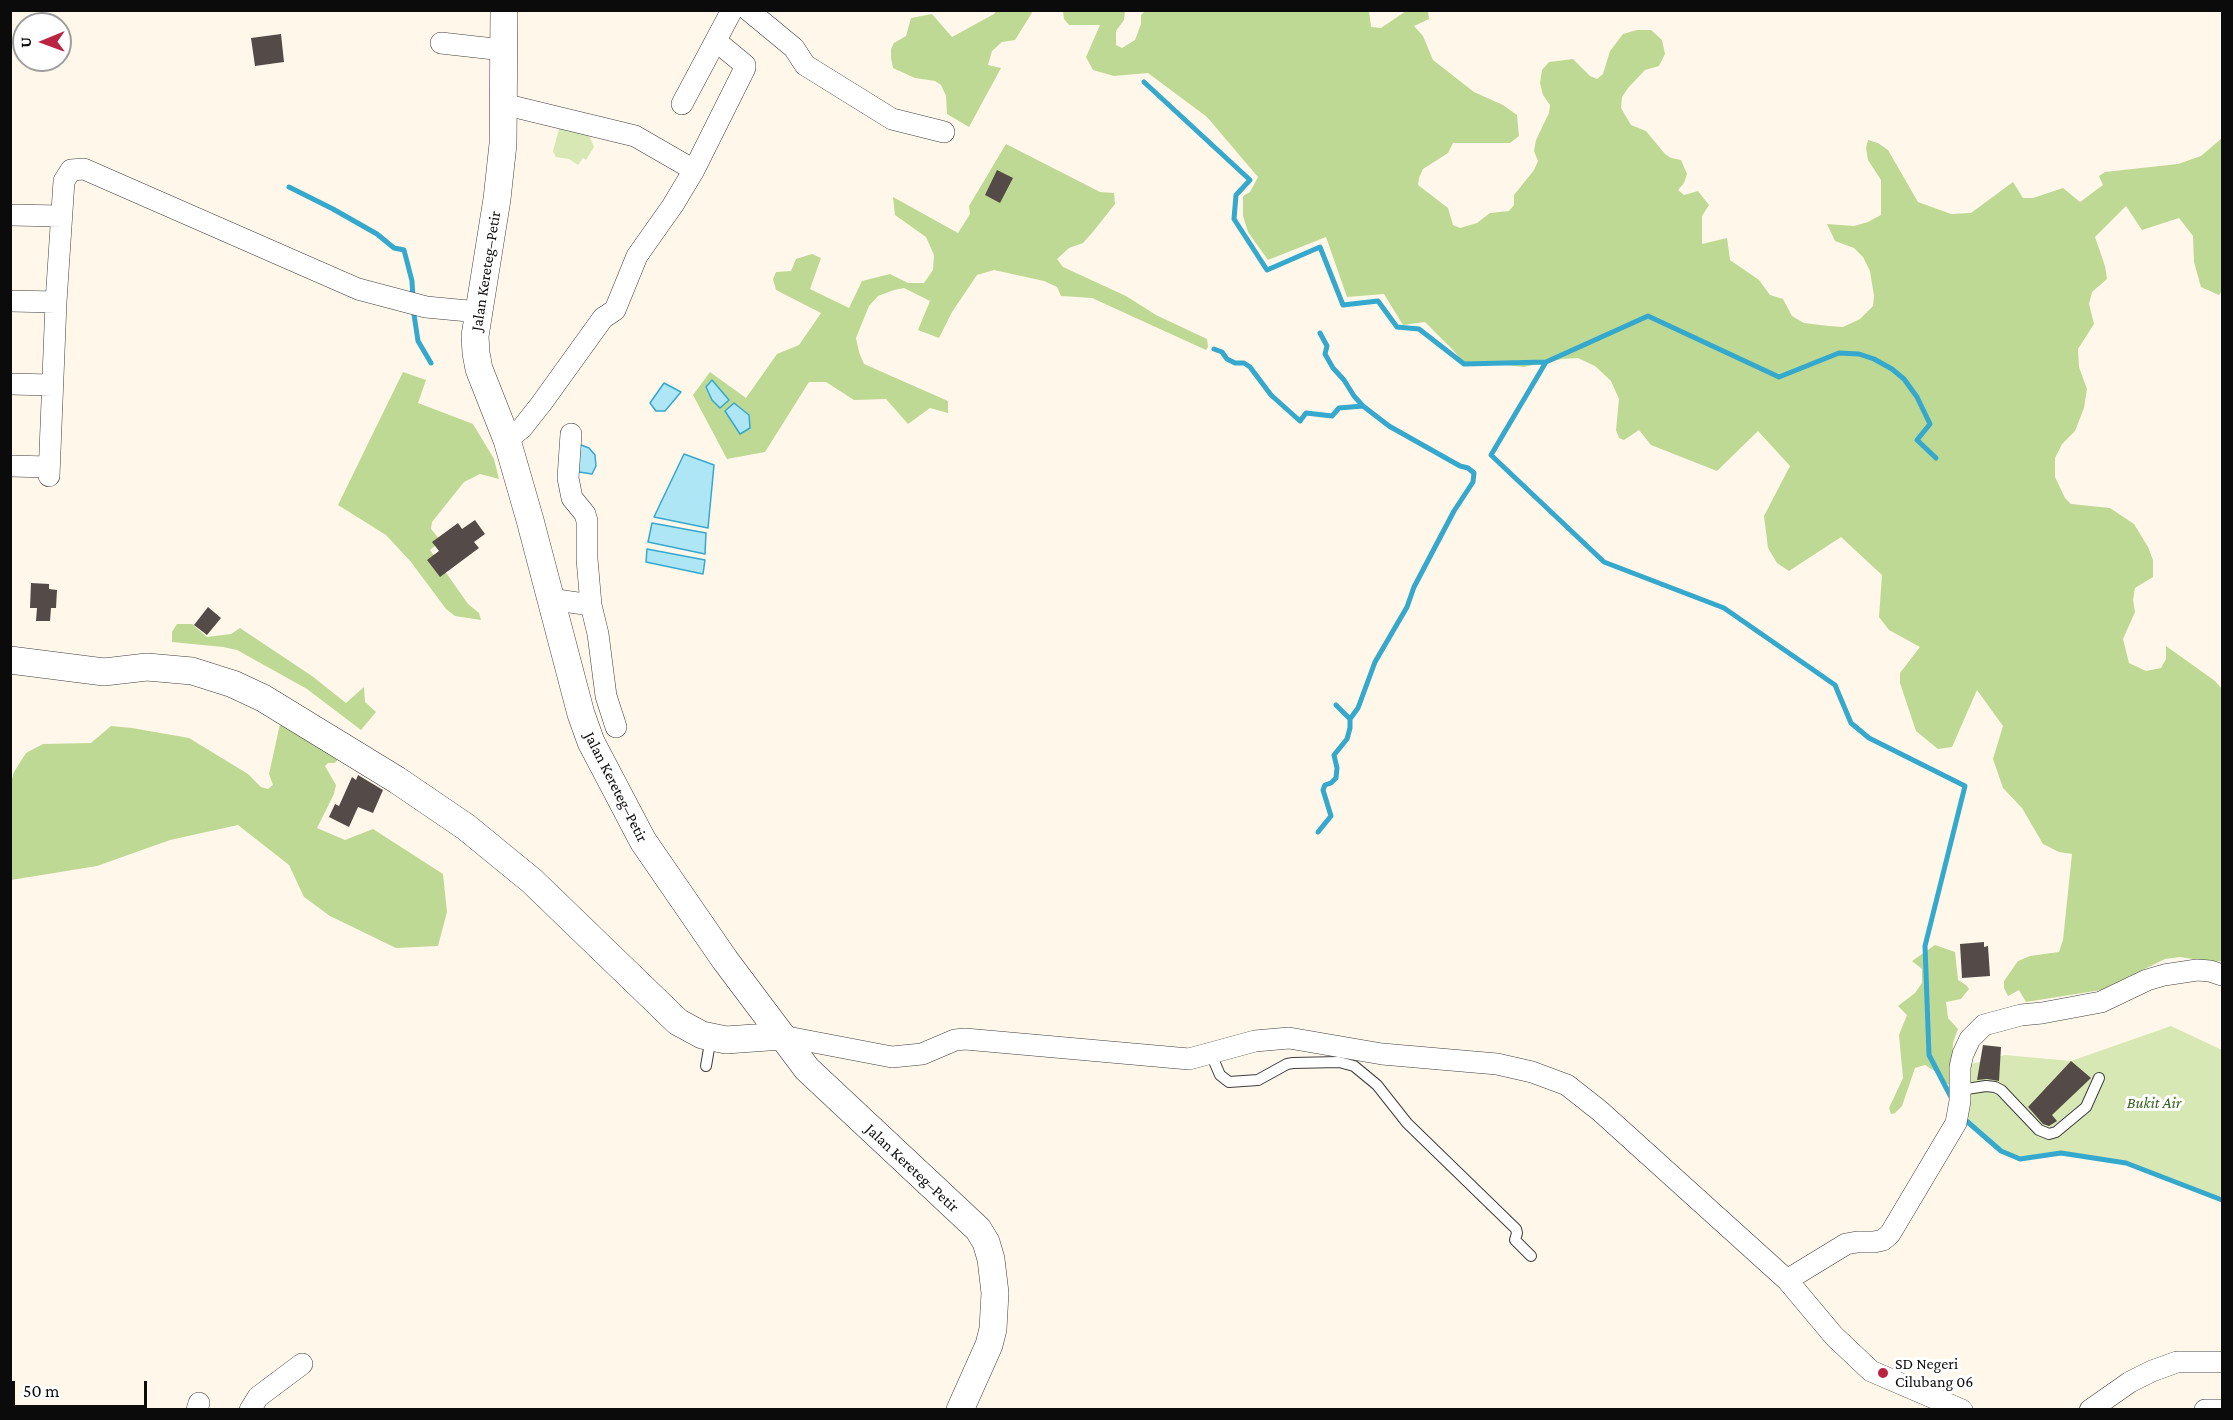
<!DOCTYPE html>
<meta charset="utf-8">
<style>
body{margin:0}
#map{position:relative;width:2233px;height:1420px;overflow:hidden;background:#fff7e9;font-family:"Crimson Pro",serif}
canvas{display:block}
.frame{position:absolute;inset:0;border:12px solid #0b0b0b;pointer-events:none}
.north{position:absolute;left:12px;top:12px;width:60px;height:60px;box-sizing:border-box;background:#fff;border:2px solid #9d9d9d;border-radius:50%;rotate:269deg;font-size:16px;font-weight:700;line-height:24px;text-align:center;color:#0b0b0b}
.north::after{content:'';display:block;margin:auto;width:21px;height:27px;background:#ba2342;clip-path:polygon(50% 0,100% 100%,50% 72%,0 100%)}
.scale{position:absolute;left:12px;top:1381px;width:135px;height:27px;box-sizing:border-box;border:3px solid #0b0b0b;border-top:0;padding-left:8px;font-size:18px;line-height:21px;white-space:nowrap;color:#0b0b0b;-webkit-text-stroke:4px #fff;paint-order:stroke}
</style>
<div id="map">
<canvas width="2233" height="1420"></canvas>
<div class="frame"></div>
<div class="north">U</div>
<div class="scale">50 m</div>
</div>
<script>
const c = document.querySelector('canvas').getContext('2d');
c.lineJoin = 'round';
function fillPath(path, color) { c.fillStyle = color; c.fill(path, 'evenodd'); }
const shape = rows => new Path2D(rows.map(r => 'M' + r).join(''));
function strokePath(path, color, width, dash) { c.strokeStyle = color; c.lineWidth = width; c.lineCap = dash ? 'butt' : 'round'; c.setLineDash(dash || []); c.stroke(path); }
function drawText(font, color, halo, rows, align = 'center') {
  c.font = font + ' "Crimson Pro",serif'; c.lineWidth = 6; c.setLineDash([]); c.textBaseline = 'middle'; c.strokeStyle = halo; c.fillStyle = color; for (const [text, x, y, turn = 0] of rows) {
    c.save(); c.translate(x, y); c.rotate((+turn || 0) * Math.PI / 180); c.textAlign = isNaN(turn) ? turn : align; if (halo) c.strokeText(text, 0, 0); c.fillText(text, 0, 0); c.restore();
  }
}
fillPath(shape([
 [561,122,589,135,594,147,586,160,583,158,578,165,569,159,556,157,553,151],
 [2171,1026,2222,1050,2222,1200,2126,1163,2061,1153,2020,1159,2001,1151,1957,1113,1960,1067,2005,1055,2071,1061]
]), '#d7e8b4');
fillPath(shape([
 [996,11,1033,11,1015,40,1002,42,992,51,988,65,1001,68,969,127,947,114,946,96,941,85,935,81,915,78,893,68,891,58,891,49,894,43,906,36,911,18,932,14,952,37,994,14],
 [1063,11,1125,11,1124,20,1116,31,1116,45,1122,48,1135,40,1141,24,1141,15,1145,11,1369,11,1371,27,1381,28,1406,11,1428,11,1429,19,1414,26,1423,36,1433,60,1474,92,1503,105,1517,115,1519,136,1510,143,1453,143,1448,153,1423,169,1419,178,1418,185,1448,208,1453,225,1460,228,1477,223,1490,213,1509,211,1514,205,1514,195,1534,170,1538,161,1534,151,1536,140,1549,113,1550,105,1543,95,1540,83,1542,70,1549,62,1573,59,1590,76,1597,79,1603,74,1610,51,1623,34,1637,30,1651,30,1662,40,1665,54,1659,66,1645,70,1628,88,1622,97,1621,108,1631,125,1646,131,1665,154,1671,158,1681,160,1687,174,1684,183,1678,190,1684,195,1698,191,1709,205,1702,216,1702,244,1727,238,1730,260,1759,280,1770,295,1783,299,1792,316,1804,323,1829,326,1843,327,1860,319,1873,306,1874,296,1870,271,1863,257,1854,248,1835,241,1827,224,1854,226,1868,222,1881,215,1881,180,1868,160,1866,148,1868,140,1878,143,1888,150,1918,202,1951,214,1971,213,2013,182,2023,198,2033,198,2063,188,2080,202,2103,185,2099,176,2105,172,2178,164,2201,156,2222,138,2222,291,2219,295,2201,287,2194,262,2193,236,2179,218,2142,230,2126,206,2095,237,2105,266,2107,279,2092,292,2089,304,2094,324,2078,349,2079,367,2087,389,2084,408,2075,431,2062,444,2055,458,2055,477,2065,498,2071,504,2110,508,2134,524,2148,547,2153,560,2153,577,2135,588,2133,600,2135,612,2123,639,2129,663,2146,671,2161,668,2166,659,2166,646,2215,681,2222,689,2222,961,2212,962,2180,957,2165,959,2101,990,2026,1002,2019,990,2008,996,2004,988,2004,981,2018,961,2030,956,2059,952,2063,940,2072,854,2059,852,2043,844,2022,808,2003,788,1993,759,2003,726,1977,690,1952,747,1938,749,1916,731,1900,683,1900,673,1920,647,1889,630,1879,617,1882,575,1841,537,1789,571,1777,563,1768,548,1764,516,1790,466,1758,431,1717,471,1651,445,1639,430,1624,440,1619,438,1616,430,1619,399,1611,381,1595,366,1578,358,1562,359,1524,367,1496,364,1464,364,1454,351,1425,322,1403,325,1384,294,1347,297,1326,237,1268,260,1248,232,1243,216,1243,196,1250,192,1258,177,1207,117,1148,73,1114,76,1093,70,1086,57,1100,25,1069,25,1064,19],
 [1006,144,1100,192,1114,193,1115,204,1092,233,1083,243,1069,248,1057,259,1063,267,1126,296,1156,315,1207,339,1208,347,1206,350,1092,298,1061,296,1057,287,1044,281,994,270,977,275,952,312,939,338,918,330,930,301,904,288,894,290,878,296,869,306,856,338,859,352,864,364,948,401,948,413,930,408,908,424,886,399,854,400,826,382,809,382,765,452,727,459,693,395,710,372,746,398,777,354,799,345,821,313,776,290,773,279,776,272,791,271,796,259,812,254,821,258,810,289,849,308,862,281,890,274,908,283,924,283,933,270,934,255,926,237,895,215,893,197,958,233,970,214,969,206],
 [403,372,426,380,418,403,473,424,494,459,499,479,480,474,464,482,432,522,431,529,441,541,430,550,468,604,479,613,481,620,455,616,446,609,411,562,386,535,338,505],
 [177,624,192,624,207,637,231,634,240,628,312,676,346,703,364,687,365,702,376,712,361,730,307,689,237,650,223,647,172,642,172,632],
 [173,664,225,670,261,685,299,708,344,742,342,754,335,763,328,763,325,766,336,785,334,794,317,828,345,840,373,829,443,874,447,912,438,946,396,948,330,916,304,897,289,865,238,825,170,840,97,866,11,880,11,782,14,772,26,753,43,744,91,743,111,726,132,728,189,738,248,774,261,787,268,789,273,785,269,774,280,724,246,695,221,685,160,677],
 [1935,945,1955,952,1958,980,1966,985,1969,989,1961,999,1946,1002,1948,1018,1958,1029,1953,1043,1951,1085,1945,1083,1938,1073,1925,1065,1915,1068,1902,1106,1895,1113,1891,1114,1889,1108,1903,1078,1899,1035,1907,1015,1898,1006,1915,993,1922,983,1922,969,1912,961]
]), '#bdd993');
const water = shape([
 [712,380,729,400,720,408,712,400,706,387,712,380],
 [664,383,681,392,665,411,656,411,650,403,664,383],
 [734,403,749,415,750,428,740,434,725,411,734,403],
 [581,445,589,448,595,455,596,466,592,474,579,472,575,467,577,446,581,445],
 [684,454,714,465,708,528,654,517,684,454],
 [652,523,706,533,705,554,648,542,652,523],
 [647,549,705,560,703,574,646,562,647,549]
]);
fillPath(water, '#aee6f6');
strokePath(water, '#35a8cd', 1.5);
strokePath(shape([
 [1144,82,1250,180,1236,195,1234,219,1267,270,1320,247,1343,305,1378,301,1397,327,1419,329,1464,364,1546,362,1648,316,1779,377,1839,353,1859,354,1874,359,1892,369,1904,379,1917,397,1930,424,1917,440,1936,458],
 [289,187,333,209,377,234,394,248,404,250,412,281,413,299],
 [413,308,418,341,431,363],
 [1320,333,1327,346,1325,354,1333,368,1344,380,1354,396,1363,406,1389,426,1460,466,1468,468,1474,473,1473,482,1454,511,1414,587,1407,607,1375,662,1358,708,1350,719],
 [1214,349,1222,352,1227,359,1235,363,1244,363,1250,367,1271,395,1300,421,1306,413,1332,416,1339,408,1363,406],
 [1546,362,1491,455,1604,562,1724,608,1835,685,1851,723,1869,738,1965,786,1925,946,1929,1055,1952,1099],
 [1318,832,1331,816,1323,790,1325,785,1331,783,1336,778,1337,768,1334,755,1347,739,1350,728,1350,719,1336,705],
 [1962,1117,2001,1151,2020,1159,2061,1153,2126,1163,2222,1200]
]), '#35a8cd', 5);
fillPath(shape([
 [281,34,284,62,255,66,251,38],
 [997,170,1013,178,1000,203,985,195],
 [475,520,485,534,474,542,479,548,440,577,427,560,439,551,432,542,458,523,462,529],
 [31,583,49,584,49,589,57,590,56,608,51,608,50,621,36,621,37,608,30,608],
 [208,607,221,618,207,635,194,625],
 [358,775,383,790,373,813,358,807,349,827,329,817,335,804,339,806,352,777,356,780],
 [1984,942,1984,947,1988,946,1990,976,1962,978,1960,944],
 [1983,1045,2001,1047,1999,1081,1987,1079,1977,1080],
 [2071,1061,2091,1078,2052,1115,2057,1121,2049,1126,2043,1124,2028,1107]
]), '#544a47');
const service = shape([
 [1211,1054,1220,1075,1229,1082,1258,1080,1287,1064,1293,1063,1339,1062,1354,1066,1377,1085,1407,1123,1516,1229,1517,1233,1515,1240,1531,1256],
 [706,1066,711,1037],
 [1960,1090,1986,1086,1995,1087,2001,1090,2039,1130,2049,1134,2056,1132,2086,1107,2099,1078]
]);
const minor = shape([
 [748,10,794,48,805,65,892,119,944,132],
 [441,43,503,50],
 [503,104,635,136,694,170],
 [682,104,732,10],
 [10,215,61,216],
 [10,301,56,302],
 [10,384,52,385],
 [571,434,568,478,572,498,585,514,587,521,587,559,591,605],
 [507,440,522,428,541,404,603,318,615,310,637,256,673,205,694,170,745,68,745,65,716,41],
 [10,466,49,467],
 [49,476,56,302,64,181,71,170,84,169,358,289,426,307,479,312],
 [550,599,591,605,598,634,606,696,616,727],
 [782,1036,892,1057,922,1054,955,1040,965,1039,1189,1059,1255,1041,1289,1038,1382,1054,1497,1064,1532,1072,1567,1085,1600,1111,1787,1280,1834,1336,1871,1371,1962,1410],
 [1787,1280,1846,1244,1857,1242,1874,1242,1883,1240,1890,1234,1956,1123,1960,1101,1960,1067,1963,1054,1970,1039,1984,1025,2021,1015,2042,1013,2101,1002,2147,980,2164,975,2197,970,2210,971,2222,975],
 [197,1410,199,1403],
 [250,1410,258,1397,302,1364],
 [2090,1410,2130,1382,2152,1371,2177,1362,2222,1362],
 [2205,1410,2221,1410]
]);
const tertiary = shape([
 [504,10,503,144,497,199,475,336,476,353,479,369,507,440,530,520,581,714,591,742,643,841,725,960,807,1069,978,1229,986,1242,991,1259,995,1293,993,1329,989,1345,960,1410],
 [10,660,104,672,147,667,192,671,233,684,263,698,397,780,466,827,532,881,678,1022,702,1035,726,1040,782,1036]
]);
strokePath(service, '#3e3e3e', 12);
strokePath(minor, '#3e3e3e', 22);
strokePath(tertiary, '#3e3e3e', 28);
strokePath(service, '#fff', 10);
strokePath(minor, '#fff', 21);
strokePath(tertiary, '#fff', 27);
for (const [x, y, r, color] of [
 [1883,1373,6,"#ba2342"]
]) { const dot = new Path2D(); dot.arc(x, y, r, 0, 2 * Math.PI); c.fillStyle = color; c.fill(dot); strokePath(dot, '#fff', 2); }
drawText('16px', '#0b0b0b', '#fff', [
 ["Jalan Kereteg–Petir",486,271,-81],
 ["Jalan Kereteg–Petir",616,787,63],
 ["Jalan Kereteg–Petir",912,1168,43]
]);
drawText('italic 16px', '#35621c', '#fff', [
 ["Bukit Air",2154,1103]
]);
drawText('16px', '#0b0b0b', '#fff', [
 ["SD Negeri",1895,1364],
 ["Cilubang 06",1895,1382]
], 'left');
</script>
